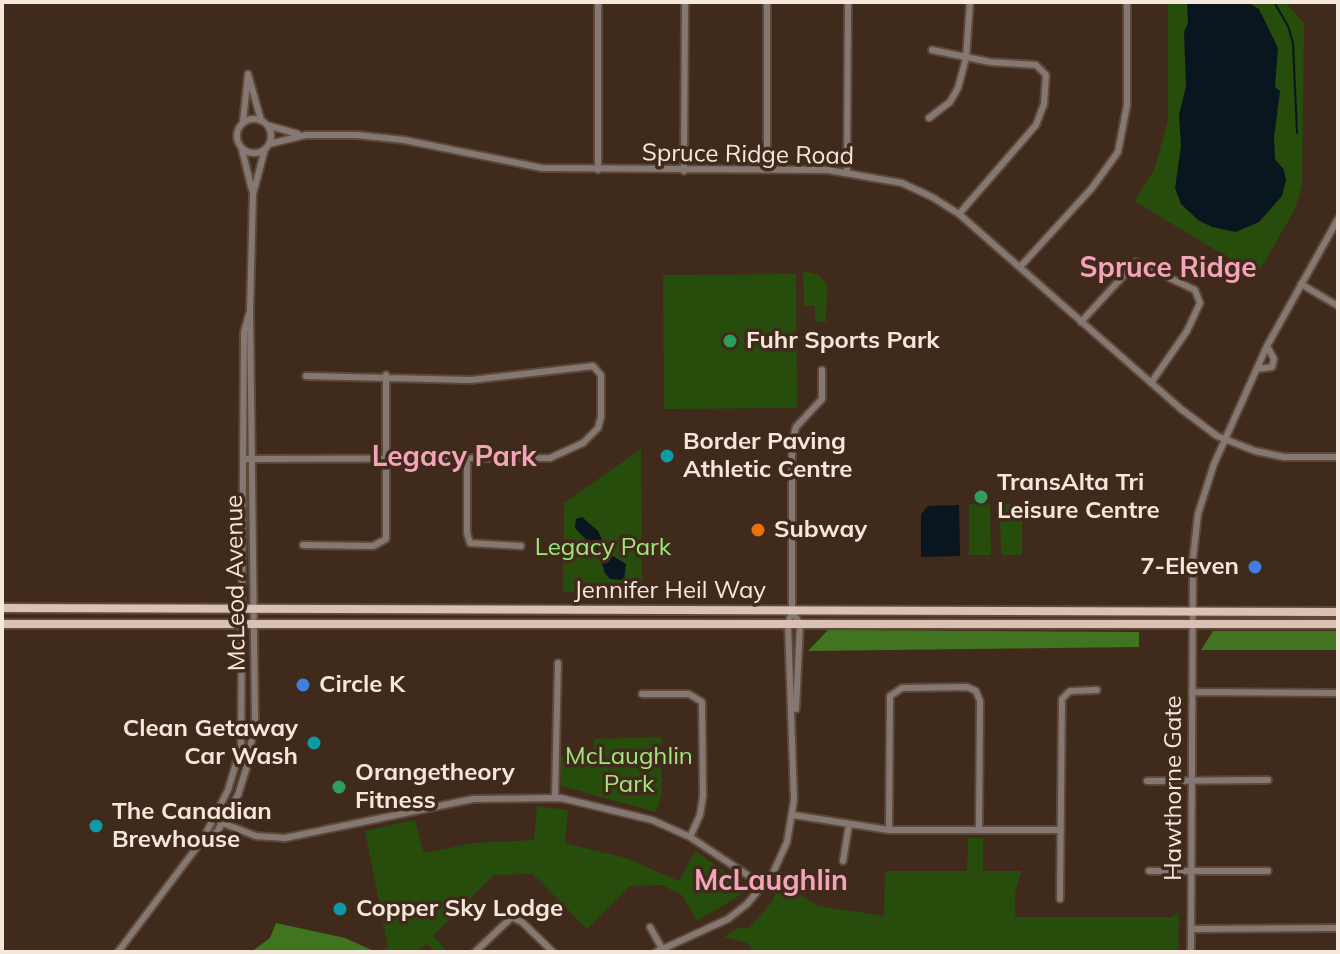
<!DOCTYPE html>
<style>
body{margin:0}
#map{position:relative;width:1340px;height:954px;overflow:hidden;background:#402a1b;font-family:Mulish,sans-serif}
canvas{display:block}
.frame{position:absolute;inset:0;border:4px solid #f6e7dd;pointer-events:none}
</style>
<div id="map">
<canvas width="1340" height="954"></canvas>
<div class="frame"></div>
</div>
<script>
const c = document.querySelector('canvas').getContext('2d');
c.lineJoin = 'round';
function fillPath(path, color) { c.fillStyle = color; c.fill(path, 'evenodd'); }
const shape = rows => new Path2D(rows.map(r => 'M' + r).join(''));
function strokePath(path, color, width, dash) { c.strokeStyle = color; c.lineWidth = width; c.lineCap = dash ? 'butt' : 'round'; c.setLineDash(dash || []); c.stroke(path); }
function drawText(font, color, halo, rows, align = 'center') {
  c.font = font + ' Mulish,sans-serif'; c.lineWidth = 7; c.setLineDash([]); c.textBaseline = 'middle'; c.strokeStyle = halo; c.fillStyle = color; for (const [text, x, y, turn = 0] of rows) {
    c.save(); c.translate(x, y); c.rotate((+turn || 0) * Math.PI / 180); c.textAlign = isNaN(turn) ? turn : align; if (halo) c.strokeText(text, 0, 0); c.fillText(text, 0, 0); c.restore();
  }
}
fillPath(shape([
 [1168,2,1285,2,1304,23,1302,186,1295,209,1257,275,1134,201,1154,170,1168,120],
 [803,271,819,275,827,285,826,322,815,322,815,306,804,306],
 [796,274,797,408,664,409,663,275],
 [641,449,642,593,563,592,564,503],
 [1022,503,1022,555,1001,555,1000,504],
 [969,504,990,504,991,555,969,555],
 [661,737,662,792,656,812,561,786,560,756,594,756,594,739],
 [537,806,568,810,565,843,626,858,679,881,695,851,750,889,697,921,682,895,662,885,630,886,587,929,533,874,494,875,433,936,448,952,435,952,426,944,416,952,376,952,388,947,365,831,415,820,424,853,474,843,534,840],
 [968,838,983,838,983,871,1021,871,1015,894,1015,917,1173,917,1179,912,1178,952,754,952,747,943,724,937,737,928,748,928,757,919,772,902,780,882,818,906,884,916,885,871,967,871]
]), '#274d0d');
fillPath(shape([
 [828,630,1139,632,1139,647,808,651],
 [1213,631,1338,631,1338,650,1201,650],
 [276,923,345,938,376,952,251,952,270,938]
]), '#41741f');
fillPath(shape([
 [1187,2,1247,2,1259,9,1278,48,1275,87,1280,91,1274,138,1275,159,1284,170,1286,180,1282,196,1259,222,1236,232,1212,227,1198,220,1181,204,1175,188,1181,146,1179,115,1186,86,1184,32,1188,23],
 [959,505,960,556,921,557,921,514,928,506],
 [582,517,598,531,608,553,626,564,624,580,610,579,605,573,598,552,575,528,576,519]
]), '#09161f');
strokePath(shape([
 [1274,2,1288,26,1293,43,1297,133]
]), '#09161f', 2);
const minor = shape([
 [767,2,767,170],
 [932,50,990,62,1036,65,1046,75,1044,104,1036,125,959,214],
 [248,74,261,120],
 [929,118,950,102,958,88,966,58,970,2],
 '237 136a17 17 0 1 1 34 0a17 17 0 1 1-34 0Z',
 [243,122,248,74],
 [267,125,298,134],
 [269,144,306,135,357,135,404,140,542,168,828,170,902,183,932,197,959,214,1181,409,1217,436,1255,451,1284,457,1338,457],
 [242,150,252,190],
 [598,170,598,2],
 [684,171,685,2],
 [847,171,848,2],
 [1020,267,1092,188,1118,152,1127,105,1127,2],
 [1301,284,1338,306],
 [1081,322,1136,262,1195,290,1200,303,1187,331,1151,383],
 [1257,369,1272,367,1274,359,1267,346],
 [244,459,550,458,583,443,598,428,601,417,601,375,593,366,471,380,306,376],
 [467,460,467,533,470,543,521,546],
 [303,545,373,546,386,539,386,375],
 [792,611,800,624,796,709],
 [1192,692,1338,693],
 [642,694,689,694,702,702,703,796,700,815,690,837],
 [1147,781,1268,780],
 [555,797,558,663],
 [793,815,889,830,1061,830],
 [220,822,256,836,285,838,473,799,561,798,652,820,690,837,764,886],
 [889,830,890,696,902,688,967,687,976,691,980,701,979,830],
 [203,839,217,832,238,795,248,763,255,719,250,310,253,194,265,149],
 [843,861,849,825],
 [1149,871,1268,871],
 [1060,899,1062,699,1070,691,1097,690],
 [650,927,664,952],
 [1191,929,1338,928],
 [118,952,203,839,228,790,241,747,244,332,249,314],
 [475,952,512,917,522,922,553,952],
 [656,952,728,919,747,904,773,873,787,842,794,800,788,624,792,611,792,442,796,427,822,399,822,370],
 [1191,952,1193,558,1198,514,1214,464,1267,346,1338,219]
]);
const major = shape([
 [2,608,1338,612],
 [2,624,1338,624]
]);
strokePath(minor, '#5d483a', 10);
strokePath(major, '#5d483a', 12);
strokePath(minor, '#857872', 6);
strokePath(major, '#dbc1b3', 8);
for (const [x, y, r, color] of [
 [730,341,8,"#2e9e5b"],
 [667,456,8,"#0f9aa8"],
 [981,497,8,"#2e9e5b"],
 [758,530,8,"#e8710a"],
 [1255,567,8,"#3f7fe0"],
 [303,685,8,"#3f7fe0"],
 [314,743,8,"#0f9aa8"],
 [339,787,8,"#2e9e5b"],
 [96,826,8,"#0f9aa8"],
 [340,909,8,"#0f9aa8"]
]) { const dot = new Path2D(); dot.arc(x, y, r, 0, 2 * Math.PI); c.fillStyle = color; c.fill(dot); strokePath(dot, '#402a1b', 3); }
drawText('24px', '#f6e7dd', '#402a1b', [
 ["Spruce Ridge Road",748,155,1],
 ["McLeod Avenue",236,583,-91],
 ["Jennifer Heil Way",670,591],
 ["Hawthorne Gate",1174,788,-90]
]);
drawText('bold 24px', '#f6e7dd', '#402a1b', [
 ["Fuhr Sports Park",746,341],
 ["Border Paving",683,442],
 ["Athletic Centre",683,470],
 ["TransAlta Tri",997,483],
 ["Leisure Centre",997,511],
 ["Subway",774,530],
 ["7-Eleven",1239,567,"right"],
 ["Circle K",319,685],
 ["Clean Getaway",298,729,"right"],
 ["Car Wash",298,757,"right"],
 ["Orangetheory",355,773],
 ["Fitness",355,801],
 ["The Canadian",112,812],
 ["Brewhouse",112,840],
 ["Copper Sky Lodge",356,909]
], 'left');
drawText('24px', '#a0e77a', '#402a1b', [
 ["Legacy Park",603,548],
 ["McLaughlin",629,757],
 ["Park",629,785]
]);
drawText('bold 28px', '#f4a3bb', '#402a1b', [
 ["Spruce Ridge",1168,269],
 ["Legacy Park",454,458],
 ["McLaughlin",771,882]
]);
</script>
